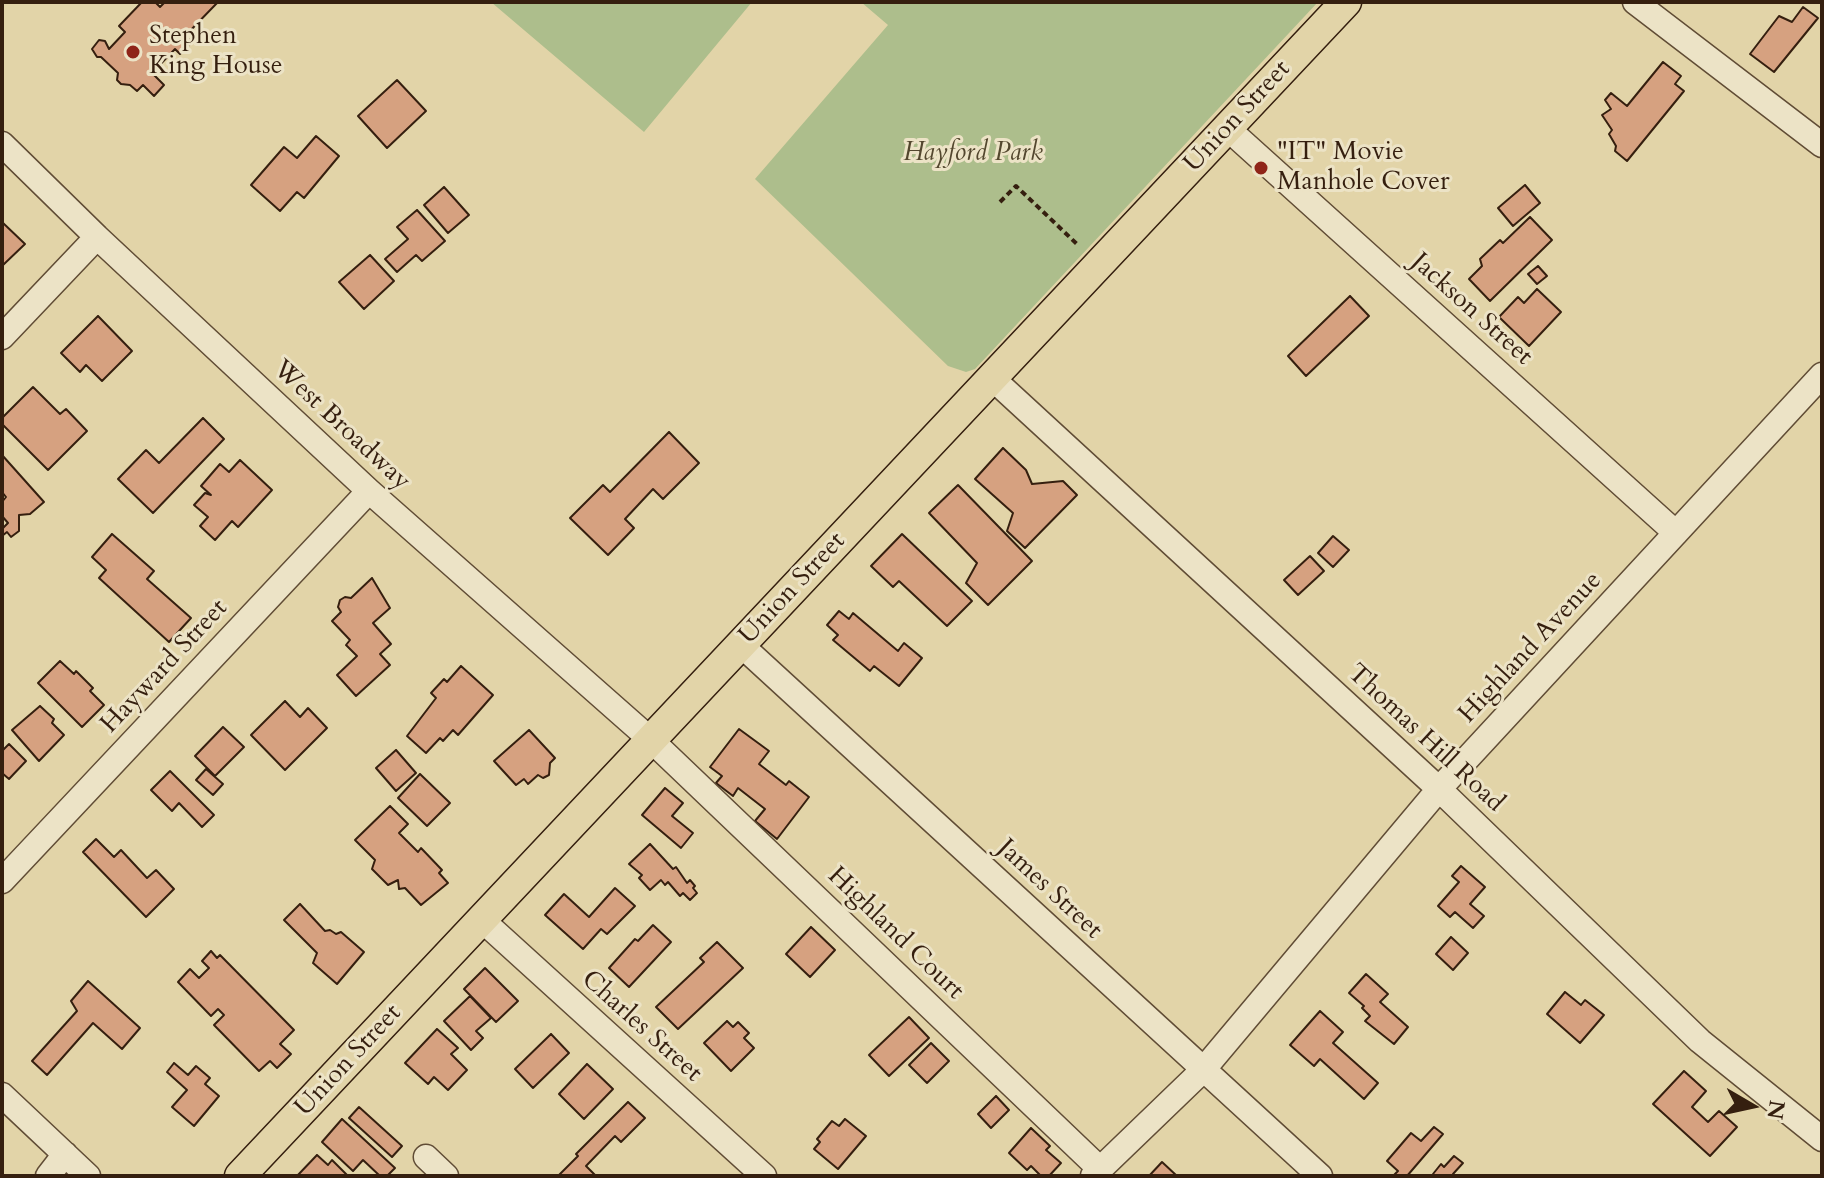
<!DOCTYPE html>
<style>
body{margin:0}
#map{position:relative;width:1824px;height:1178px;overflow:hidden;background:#e2d4a8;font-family:Cardo,serif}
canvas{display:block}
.frame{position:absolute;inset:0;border:4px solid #351f0f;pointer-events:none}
.north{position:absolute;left:1712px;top:1066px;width:80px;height:80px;-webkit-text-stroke:6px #ece3c6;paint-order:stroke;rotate:99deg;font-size:22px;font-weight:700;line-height:32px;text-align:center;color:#351f0f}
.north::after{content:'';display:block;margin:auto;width:28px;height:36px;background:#351f0f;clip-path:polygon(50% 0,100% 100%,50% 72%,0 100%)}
</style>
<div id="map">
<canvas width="1824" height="1178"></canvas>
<div class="frame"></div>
<div class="north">N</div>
</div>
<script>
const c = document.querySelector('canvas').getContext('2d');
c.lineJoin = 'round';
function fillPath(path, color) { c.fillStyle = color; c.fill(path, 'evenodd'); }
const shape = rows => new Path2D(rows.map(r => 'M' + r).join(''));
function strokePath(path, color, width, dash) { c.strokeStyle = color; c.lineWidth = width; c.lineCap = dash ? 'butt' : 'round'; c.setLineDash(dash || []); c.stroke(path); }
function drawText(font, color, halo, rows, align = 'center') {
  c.font = font + ' Cardo,serif'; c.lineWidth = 6; c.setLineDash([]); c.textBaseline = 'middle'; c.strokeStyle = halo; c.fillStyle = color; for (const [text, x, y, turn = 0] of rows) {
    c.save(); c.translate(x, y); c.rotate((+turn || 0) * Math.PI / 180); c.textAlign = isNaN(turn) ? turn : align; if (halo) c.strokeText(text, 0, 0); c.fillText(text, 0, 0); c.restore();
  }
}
fillPath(shape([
 [491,2,752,2,644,132],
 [861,2,1318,2,975,369,966,372,948,366,755,179,888,25]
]), '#adbe8c');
const building = shape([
 [142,2,155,2,160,7,165,2,218,2,185,36,192,42,180,54,175,49,152,73,164,85,154,96,143,85,137,91,130,85,121,84,117,80,118,73,101,57,97,57,92,49,99,40,105,41,109,49,125,32,119,26,142,2],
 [1803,7,1818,18,1774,72,1750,54,1779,16,1792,22,1803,7],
 [1663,62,1681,76,1675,84,1684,91,1627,161,1615,151,1616,146,1609,134,1612,130,1602,115,1611,109,1605,100,1611,93,1627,106,1663,62],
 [397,80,426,111,387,148,358,116,397,80],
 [316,136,339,156,304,198,297,192,280,211,251,185,284,147,297,158,316,136],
 [1525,185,1540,203,1513,226,1498,208,1525,185],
 [444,187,469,215,448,233,424,205,444,187],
 [417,210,445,241,422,261,416,255,397,272,385,259,408,239,397,227,417,210],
 [1530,217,1552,240,1490,301,1469,279,1482,266,1480,259,1500,240,1503,243,1530,217],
 [2,222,25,244,2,266,2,222],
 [370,255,394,281,364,309,339,282,370,255],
 [1538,266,1547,276,1537,284,1528,274,1538,266],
 [1537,289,1561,312,1529,346,1499,317,1518,297,1524,303,1537,289],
 [1350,296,1369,316,1306,376,1288,356,1350,296],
 [98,316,132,351,102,381,86,365,80,372,61,353,98,316],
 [33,387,60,414,66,409,87,431,48,470,2,424,2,418,33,387],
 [203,418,224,439,153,513,118,479,146,450,159,463,203,418],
 [669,432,699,463,663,499,653,489,625,519,634,528,608,555,570,518,603,485,610,492,669,432],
 [1003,448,1026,470,1032,484,1063,481,1077,495,1025,548,1007,531,1013,513,975,479,1003,448],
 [2,455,44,502,30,514,19,515,19,531,11,537,7,532,2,536,2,529,8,523,2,516,2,502,6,497,2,492,2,455],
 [240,460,272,490,238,527,232,521,215,540,200,526,208,517,194,505,205,493,211,495,201,486,220,464,229,472,240,460],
 [958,485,1032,561,988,605,966,583,977,563,929,513,958,485],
 [112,534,154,571,147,579,191,618,169,642,99,578,106,570,92,557,112,534],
 [902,534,972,601,947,626,899,581,893,587,871,566,902,534],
 [1333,536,1349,550,1333,567,1318,553,1333,536],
 [1310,556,1324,571,1298,595,1284,580,1310,556],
 [372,578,390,608,373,623,391,644,380,654,390,665,356,696,337,675,357,656,346,645,350,640,332,621,341,612,338,607,340,600,345,597,351,598,372,578],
 [839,611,849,619,853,613,898,651,904,643,922,658,899,686,874,666,870,671,833,640,838,635,827,625,839,611],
 [60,661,74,674,76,671,93,688,90,691,104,705,82,727,38,683,60,661],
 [461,666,493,695,458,735,453,730,443,741,440,738,426,753,407,736,436,698,431,693,444,679,447,682,461,666],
 [285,701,300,717,308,708,327,728,285,770,251,735,285,701],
 [40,706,54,719,52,723,64,735,39,761,12,730,40,706],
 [223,727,244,747,215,776,195,756,223,727],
 [739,729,769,751,759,764,786,785,789,781,809,797,777,839,755,821,765,809,738,788,733,796,716,783,722,776,710,767,739,729],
 [529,730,555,758,550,763,549,775,543,778,538,775,528,784,524,779,516,785,494,761,529,730],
 [9,744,26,761,9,779,2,773,2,751,9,744],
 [396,750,416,773,396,791,376,768,396,750],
 [206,769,223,784,213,795,196,780,206,769],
 [170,771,214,815,202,827,179,803,172,811,151,790,170,771],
 [420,774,450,803,427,826,398,798,420,774],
 [665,788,683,803,672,816,693,833,681,848,642,815,665,788],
 [390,806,408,824,399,833,418,852,421,848,442,870,439,873,448,883,421,905,405,888,399,889,398,880,388,885,372,869,375,860,355,840,390,806],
 [96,839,114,857,121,850,147,878,156,870,174,889,146,917,83,852,96,839],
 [650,844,673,869,676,867,687,883,690,880,695,886,693,888,697,893,690,900,683,893,680,896,668,882,665,885,661,880,650,890,639,878,642,875,629,864,650,844],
 [1461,866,1485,887,1470,904,1484,916,1473,928,1455,912,1450,917,1438,906,1459,882,1452,876,1461,866],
 [615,888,635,906,607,934,601,929,583,949,545,915,564,894,589,917,615,888],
 [300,904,325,931,330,930,336,934,341,932,364,952,337,984,313,963,317,953,284,920,300,904],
 [653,925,671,942,629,987,609,968,635,939,638,941,653,925],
 [811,927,835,950,810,977,786,954,811,927],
 [1451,937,1468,953,1453,970,1436,954,1451,937],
 [717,942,743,968,678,1029,656,1007,704,962,700,958,717,942],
 [211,951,217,958,220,955,294,1030,280,1044,291,1054,277,1068,270,1061,259,1071,214,1025,224,1015,218,1009,211,1016,178,982,190,969,199,978,209,968,202,961,211,951],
 [485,968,518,1001,496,1022,464,989,485,968],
 [1366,974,1388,994,1380,1002,1408,1027,1394,1044,1365,1021,1370,1016,1362,1008,1364,1006,1349,993,1366,974],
 [88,981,140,1028,122,1049,93,1023,47,1075,32,1061,77,1011,71,1001,88,981],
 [1565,992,1581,1005,1585,1000,1604,1015,1580,1043,1547,1014,1565,992],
 [470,996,491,1018,476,1031,483,1038,471,1050,444,1021,470,996],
 [1320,1011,1343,1032,1333,1043,1378,1083,1364,1099,1320,1059,1314,1066,1290,1045,1320,1011],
 [909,1017,929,1038,889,1076,869,1055,909,1017],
 [727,1021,733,1027,738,1022,749,1033,744,1038,754,1048,731,1071,704,1043,727,1021],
 [437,1029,458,1048,451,1054,467,1070,448,1090,434,1077,428,1084,405,1063,437,1029],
 [551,1034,569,1053,533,1088,515,1069,551,1034],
 [931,1043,949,1061,927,1083,909,1065,931,1043],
 [174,1063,188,1075,196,1066,210,1078,205,1084,219,1096,194,1126,172,1107,187,1090,167,1072,174,1063],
 [587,1064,613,1089,584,1119,559,1094,587,1064],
 [1684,1071,1706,1091,1692,1107,1708,1122,1719,1111,1737,1127,1710,1156,1653,1104,1684,1071],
 [996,1096,1009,1110,991,1128,978,1114,996,1096],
 [628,1102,645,1118,621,1142,615,1136,586,1166,596,1176,558,1176,578,1156,576,1154,628,1102],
 [359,1107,402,1146,392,1157,349,1118,359,1107],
 [342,1119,395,1168,387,1176,380,1176,363,1160,353,1171,322,1142,342,1119],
 [845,1119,866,1136,838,1169,814,1149,820,1142,817,1139,832,1121,839,1126,845,1119],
 [1434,1127,1443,1134,1407,1176,1393,1176,1398,1171,1387,1161,1411,1133,1421,1141,1434,1127],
 [1031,1128,1050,1146,1046,1150,1061,1163,1049,1176,1041,1176,1031,1166,1027,1170,1009,1153,1031,1128],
 [317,1155,328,1165,332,1160,348,1176,297,1176,317,1155],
 [1454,1156,1463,1163,1453,1174,1455,1176,1436,1176,1433,1174,1441,1164,1444,1167,1454,1156],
 [1162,1162,1177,1176,1149,1176,1162,1162]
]);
fillPath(building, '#d6a180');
strokePath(building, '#351f0f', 2);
const minor = shape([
 [1635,2,1822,145],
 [1227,128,1676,533],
 [2,144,97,237,369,491,651,740,1100,1169],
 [2,337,97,237],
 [992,378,1439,789,1700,1041,1822,1139],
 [741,645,1320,1176],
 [2,881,369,491],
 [482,920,764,1176],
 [2,1095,88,1176],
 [426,1157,446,1176],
 [48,1176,65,1154],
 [1093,1176,1203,1070,1439,789,1822,375]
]);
const major = shape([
 [240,1176,1346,2]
]);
strokePath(minor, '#604c35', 27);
strokePath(major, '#351f0f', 33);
strokePath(shape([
 [1000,202,1016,186,1079,246]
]), '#351f0f', 4, [6, 4]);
strokePath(minor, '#ece3c6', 24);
strokePath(major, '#e2d4a8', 30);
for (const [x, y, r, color] of [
 [133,52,8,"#8f2418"],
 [1261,168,8,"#8f2418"]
]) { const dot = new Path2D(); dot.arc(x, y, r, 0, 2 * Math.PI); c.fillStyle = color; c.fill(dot); strokePath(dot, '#ece3c6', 3); }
drawText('26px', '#351f0f', '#ece3c6', [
 ["Stephen",149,37],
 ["King House",149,67],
 ["\"IT\" Movie",1277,153],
 ["Manhole Cover",1277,183]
], 'left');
drawText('26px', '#351f0f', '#ece3c6', [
 ["Union Street",1238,117,-47],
 ["Jackson Street",1471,310,42],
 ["West Broadway",341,426,43],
 ["Union Street",793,589,-47],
 ["Highland Avenue",1531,648,-47],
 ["Hayward Street",165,667,-47],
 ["Thomas Hill Road",1425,739,43],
 ["James Street",1049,890,43],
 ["Highland Court",895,934,44],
 ["Charles Street",641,1027,42],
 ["Union Street",349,1061,-47]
]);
drawText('italic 26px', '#53472e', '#ece3c6', [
 ["Hayford Park",973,154]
]);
</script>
